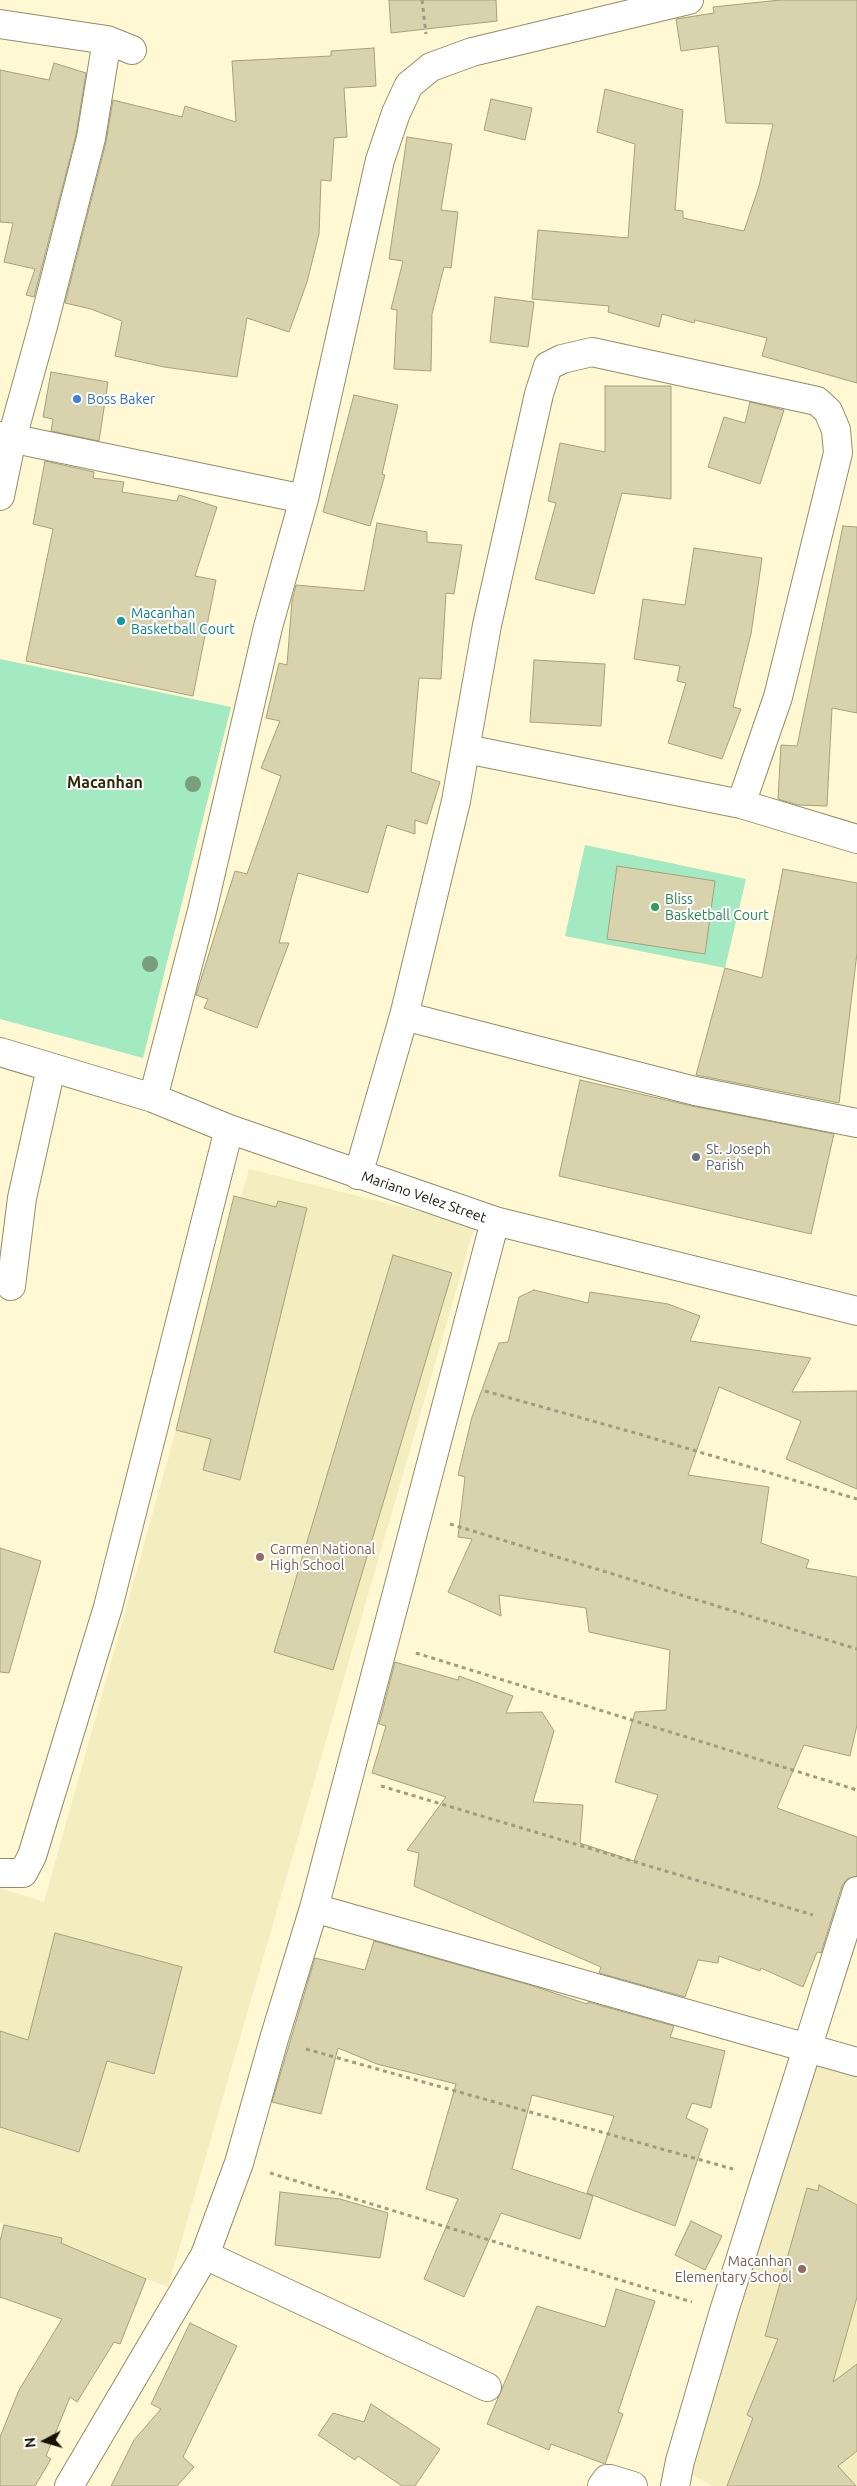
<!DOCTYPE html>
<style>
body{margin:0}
#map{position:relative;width:857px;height:2486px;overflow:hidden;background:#fff8d2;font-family:Ubuntu,sans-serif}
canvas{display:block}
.north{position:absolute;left:20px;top:2416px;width:50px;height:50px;-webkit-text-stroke:4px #fff;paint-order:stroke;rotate:264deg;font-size:14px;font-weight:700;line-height:20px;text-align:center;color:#151306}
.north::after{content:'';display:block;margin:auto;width:18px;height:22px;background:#151306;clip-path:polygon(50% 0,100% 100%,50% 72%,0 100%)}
</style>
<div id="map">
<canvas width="857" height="2486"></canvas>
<div class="north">N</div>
</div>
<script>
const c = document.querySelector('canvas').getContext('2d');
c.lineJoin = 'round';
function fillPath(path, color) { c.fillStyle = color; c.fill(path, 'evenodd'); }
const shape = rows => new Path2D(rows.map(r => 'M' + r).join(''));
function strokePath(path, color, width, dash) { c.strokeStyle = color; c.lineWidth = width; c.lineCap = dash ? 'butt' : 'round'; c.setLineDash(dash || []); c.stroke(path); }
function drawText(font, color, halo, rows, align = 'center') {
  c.font = font + ' Ubuntu,sans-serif'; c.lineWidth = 4; c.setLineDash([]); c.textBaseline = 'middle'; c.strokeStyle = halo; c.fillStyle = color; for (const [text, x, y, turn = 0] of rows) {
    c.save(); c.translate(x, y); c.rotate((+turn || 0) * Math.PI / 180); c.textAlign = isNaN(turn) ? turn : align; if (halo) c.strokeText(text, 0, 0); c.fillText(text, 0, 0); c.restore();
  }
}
fillPath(shape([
 [249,1169,475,1225,168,2287,0,2223,0,1888,44,1902],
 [818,2060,857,2071,857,2486,712,2486,681,2468]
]), '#f4edbf');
fillPath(shape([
 [0,659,231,707,143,1058,0,1019],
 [585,845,746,879,725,968,565,936]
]), '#a3e9c2');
const building = shape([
 [389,0,496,0,497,21,391,33,389,0],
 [780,0,857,0,857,383,762,356,767,338,695,320,694,323,662,314,659,327,608,312,609,306,532,299,538,230,628,238,635,144,597,132,605,89,683,110,675,210,683,211,683,218,744,231,759,186,773,124,726,123,718,46,681,51,676,19,714,13,713,7,780,0],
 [374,48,376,86,344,88,347,137,334,138,331,181,321,180,319,234,307,282,289,332,247,318,237,377,164,367,115,356,122,321,91,309,65,303,106,142,113,100,182,117,185,106,236,122,232,61,331,56,331,51,374,48],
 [54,63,86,73,76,135,34,297,26,295,35,269,4,262,13,223,0,222,0,70,49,80,54,63],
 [491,99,532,108,525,140,484,130,491,99],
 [407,137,452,144,441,210,458,212,451,268,444,267,432,314,431,371,394,369,397,310,391,309,403,261,389,259,407,137],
 [495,297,534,302,528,347,490,342,495,297],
 [51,372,108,382,99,441,51,431,53,419,43,417,51,372],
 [605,386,671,386,671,499,622,493,594,594,535,579,556,503,548,501,560,443,605,452,605,386],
 [354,395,398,405,382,474,385,475,370,526,323,512,354,395],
 [750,402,784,410,760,484,708,467,724,417,745,423,750,402],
 [45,461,94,472,93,478,124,482,122,492,177,501,179,495,217,507,195,576,216,580,193,696,26,661,53,529,33,524,45,461],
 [377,523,427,532,427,542,462,545,454,594,446,593,441,679,419,678,411,772,440,782,427,824,415,820,415,834,387,825,368,893,298,873,279,943,289,943,257,1028,204,1008,208,999,196,995,235,871,247,874,281,776,261,768,280,721,266,718,279,663,287,665,292,601,296,585,364,591,377,523],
 [843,526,857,527,857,713,832,708,827,806,798,805,778,799,781,745,797,746,843,526],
 [694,548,762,558,751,634,733,707,741,709,722,759,668,743,686,683,677,681,680,666,634,659,643,599,685,605,694,548],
 [534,660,605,664,601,726,530,722,534,660],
 [617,866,715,881,705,954,607,939,617,866],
 [783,869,857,883,857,953,839,1103,696,1075,725,968,762,978,783,869],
 [580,1080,692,1106,834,1134,811,1234,559,1176,580,1080],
 [234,1196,276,1207,278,1201,307,1208,240,1480,203,1470,211,1439,176,1430,234,1196],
 [393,1255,452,1273,333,1670,274,1652,393,1255],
 [534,1290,588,1303,590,1292,668,1304,700,1316,690,1341,811,1358,792,1392,857,1391,857,1489,786,1459,801,1421,719,1387,688,1475,769,1487,761,1543,809,1560,806,1568,857,1577,857,1725,850,1756,804,1745,777,1808,857,1837,857,1876,847,1879,842,1886,821,1953,817,1952,803,1987,761,1968,760,1971,719,1956,718,1963,698,1960,685,1997,599,1973,601,1967,414,1886,419,1853,407,1850,446,1797,372,1773,386,1726,379,1724,395,1662,458,1680,459,1676,513,1696,506,1713,542,1712,554,1731,533,1802,583,1805,580,1843,634,1861,658,1795,615,1782,635,1712,666,1710,670,1650,589,1632,586,1608,499,1595,501,1616,448,1592,472,1539,458,1537,465,1477,458,1475,472,1417,499,1343,508,1342,519,1297,534,1290],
 [0,1548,41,1561,9,1673,0,1672,0,1548],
 [55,1933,182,1967,154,2074,107,2061,79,2152,0,2127,0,2031,28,2040,55,1933],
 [374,1941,530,1985,587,2004,588,2002,674,2026,670,2037,725,2051,711,2108,692,2103,686,2118,708,2129,675,2226,587,2193,614,2116,532,2095,512,2169,593,2196,580,2239,501,2213,464,2297,424,2279,458,2199,426,2189,456,2084,377,2064,338,2048,321,2114,272,2102,315,1958,365,1970,374,1941],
 [819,2185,857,2205,857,2297,833,2382,857,2364,857,2451,838,2466,856,2486,727,2486,753,2418,747,2415,778,2339,765,2336,807,2188,818,2191,819,2185],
 [280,2192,340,2199,388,2213,380,2258,275,2245,280,2192],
 [691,2221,722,2236,705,2270,675,2255,691,2221],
 [4,2225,62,2238,61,2243,146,2279,120,2344,114,2342,77,2402,70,2397,46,2456,51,2459,35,2486,0,2486,0,2437,19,2390,62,2319,0,2297,0,2241,4,2225],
 [616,2289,655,2301,618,2412,623,2414,605,2464,551,2444,549,2450,487,2424,537,2306,605,2327,616,2289],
 [190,2323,237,2346,183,2457,194,2467,177,2486,111,2486,134,2440,161,2409,151,2404,190,2323],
 [371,2404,440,2449,415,2486,402,2486,358,2456,355,2460,318,2435,333,2413,364,2422,371,2404]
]);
fillPath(building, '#d9d3ad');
strokePath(building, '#a6a07c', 1);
const minor = shape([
 [0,24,107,40,132,50],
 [0,436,304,499],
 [0,496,12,438,43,326,91,138,107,40],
 [466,749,741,804,857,839],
 [404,1016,695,1091,857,1123],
 [0,1052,153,1098,229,1129,495,1221,857,1311],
 [153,1098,202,911,268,627,304,499,380,160,396,113,409,85,431,67,472,52,689,0],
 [358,1175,404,1016,456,801,487,625,539,394,548,366,562,359,592,352,817,401,828,411,836,430,838,453,778,697,741,804],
 [11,1286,22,1198,51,1068],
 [0,1873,23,1873,32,1856,108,1607,229,1129],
 [314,1908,857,2062],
 [205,2255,487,2387],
 [69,2486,205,2255,239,2163,274,2039,314,1908,495,1221],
 [602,2486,607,2479,610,2479,633,2486],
 [675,2486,680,2461,724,2311,857,1891]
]);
strokePath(minor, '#938d6a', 30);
strokePath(shape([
 [422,0,426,34],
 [485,1391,639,1434,857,1499],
 [450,1524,857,1649],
 [416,1653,857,1790],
 [381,1786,813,1915],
 [306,2049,733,2169],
 [270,2173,692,2302]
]), '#a19c80', 3, [4, 4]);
strokePath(minor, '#fff', 28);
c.fillStyle = '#799e7c';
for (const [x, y] of [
 [193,784],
 [150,964]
]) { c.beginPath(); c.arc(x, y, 8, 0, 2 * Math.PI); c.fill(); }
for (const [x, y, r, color] of [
 [77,399,5,"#3f7fe0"],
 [121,621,5,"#0f9aa8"],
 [655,907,5,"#2e9e5b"],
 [696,1157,5,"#6b7280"],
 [260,1557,5,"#8d6e63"],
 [802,2269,5,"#8d6e63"]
]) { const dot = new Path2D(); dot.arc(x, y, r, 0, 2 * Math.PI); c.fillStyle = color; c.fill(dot); strokePath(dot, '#fff', 2); }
drawText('14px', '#366cbe', '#fff', [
 ["Boss Baker",87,399]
], 'left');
drawText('14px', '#0d838f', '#fff', [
 ["Macanhan",131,613],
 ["Basketball Court",131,629]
], 'left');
drawText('14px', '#27864d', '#fff', [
 ["Bliss",665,899],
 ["Basketball Court",665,915]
], 'left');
drawText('14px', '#5b616d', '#fff', [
 ["St. Joseph",706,1149],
 ["Parish",706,1165]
], 'left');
drawText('14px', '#151306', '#fff', [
 ["Mariano Velez Street",424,1197,19]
]);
drawText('14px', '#785e54', '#fff', [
 ["Carmen National",270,1549],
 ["High School",270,1565],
 ["Macanhan",792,2261,"right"],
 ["Elementary School",792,2277,"right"]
], 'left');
drawText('bold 16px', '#2f2a08', '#fff', [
 ["Macanhan",105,783]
]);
</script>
